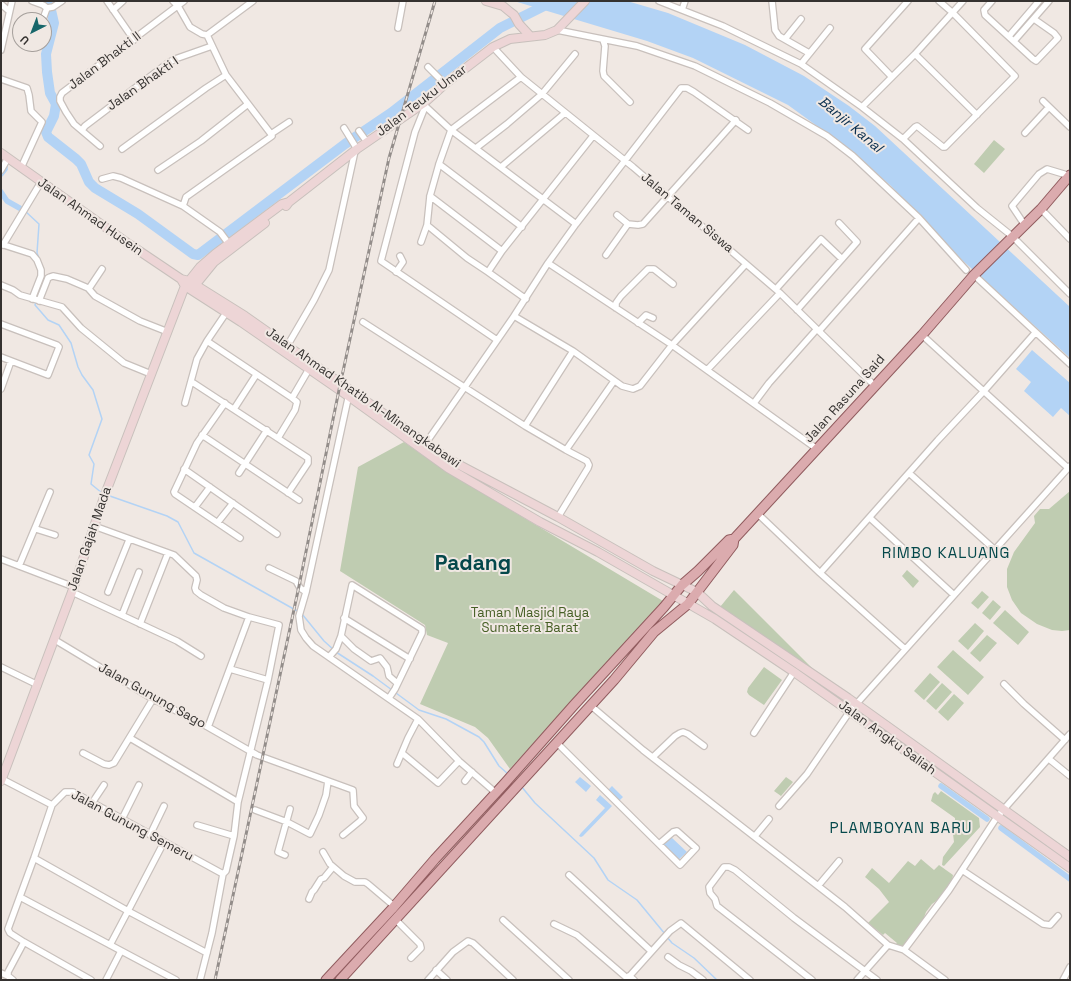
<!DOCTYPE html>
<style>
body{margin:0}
#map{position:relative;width:1071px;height:981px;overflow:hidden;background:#f0e8e3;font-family:"Space Grotesk",sans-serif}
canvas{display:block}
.frame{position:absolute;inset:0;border:2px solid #353230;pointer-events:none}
.north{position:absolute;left:12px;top:12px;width:40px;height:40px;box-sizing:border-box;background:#f0e8e3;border:1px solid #a59f9b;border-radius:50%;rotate:222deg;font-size:11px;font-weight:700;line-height:16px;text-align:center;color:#353230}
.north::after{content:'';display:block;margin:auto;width:14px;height:18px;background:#17666a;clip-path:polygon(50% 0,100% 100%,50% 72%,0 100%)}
</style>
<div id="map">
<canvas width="1071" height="981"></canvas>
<div class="frame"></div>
<div class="north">U</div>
</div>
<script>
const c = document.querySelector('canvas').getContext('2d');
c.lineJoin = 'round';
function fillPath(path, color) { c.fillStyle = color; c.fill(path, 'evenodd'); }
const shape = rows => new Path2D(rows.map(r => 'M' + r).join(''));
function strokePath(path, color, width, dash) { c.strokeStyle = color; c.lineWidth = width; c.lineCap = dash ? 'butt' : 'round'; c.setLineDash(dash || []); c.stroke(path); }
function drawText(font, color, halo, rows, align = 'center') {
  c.font = font + ' "Space Grotesk",sans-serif'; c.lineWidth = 4; c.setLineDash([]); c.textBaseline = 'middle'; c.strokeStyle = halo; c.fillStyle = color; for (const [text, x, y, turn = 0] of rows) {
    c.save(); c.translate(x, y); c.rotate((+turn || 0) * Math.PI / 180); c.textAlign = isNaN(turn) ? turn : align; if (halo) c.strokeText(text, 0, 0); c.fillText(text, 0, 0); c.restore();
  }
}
fillPath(shape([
 [994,140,1005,149,984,173,974,164],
 [404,442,444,470,663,601,510,769,488,738,475,727,420,704,448,643,427,635,425,625,340,571,358,467],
 [1070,491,1070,630,1062,631,1052,630,1037,624,1021,613,1012,600,1007,587,1007,569,1014,552,1035,523,1034,516,1040,509,1049,509],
 [907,570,919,581,913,588,902,576],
 [734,590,816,672,720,607],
 [982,591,989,597,978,609,971,603],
 [993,600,1001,607,990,620,982,613],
 [1005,610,1029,632,1018,645,993,623],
 [975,623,984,631,968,650,958,641],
 [987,635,997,643,980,662,970,653],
 [953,650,984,677,968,695,937,667],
 [764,667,782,680,764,705,749,695,747,692,748,688],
 [930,673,940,682,924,700,914,691],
 [942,683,952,692,936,710,926,701],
 [954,694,964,703,948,721,938,712],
 [786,777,793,782,781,796,774,791],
 [941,791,979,818,980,827,944,866,942,865,943,857,954,842,953,834,956,832,956,829,961,828,963,827,962,824,955,825,955,818,931,801,933,794,935,792,938,795],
 [921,859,934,870,939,865,953,875,952,881,939,899,932,904,926,912,921,926,904,946,902,947,894,946,897,943,885,933,883,935,868,923,889,902,879,889,865,877,872,868,889,883,908,861,915,866]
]), '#bfccb1');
fillPath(shape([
 [514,1,627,1,668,13,745,45,804,76,849,106,875,126,1070,307,1070,358,961,259,890,185,846,147,788,105,693,58,647,41],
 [1032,350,1070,383,1070,416,1061,408,1053,417,1024,391,1031,382,1016,369],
 [580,777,591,786,586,792,575,782],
 [612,786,623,797,619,801,607,791],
 [600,795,612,806,583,836,581,837,579,836,581,833,605,808,596,800],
 [671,837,687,852,677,861,662,846]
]), '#b3d3f5');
strokePath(shape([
 [25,211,39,224,37,253,39,258],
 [41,283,35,305,48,320,59,325,71,343,78,367,82,375,93,390,102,419,89,455,94,464,91,484,102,493],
 [107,495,167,516,178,522,194,553,299,612],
 [302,614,324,641,334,650],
 [336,652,373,676,419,710,446,719,479,737,484,742,499,766,508,774],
 [521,786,535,803,594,858,608,880,637,900,665,934],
 [667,937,672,943,694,958,717,980]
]), '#b3d3f5', 1.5);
strokePath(shape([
 [1,161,5,166,5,169,1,174],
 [1,192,7,201,23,210],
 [941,786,987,819],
 [1001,828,1070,879]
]), '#b3d3f5', 5.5);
strokePath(shape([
 [46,1,51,10,54,23,46,54,47,72,50,93,56,104,54,116,46,132,48,137,76,159,81,164,89,182,95,188,138,214,193,254,198,255,345,144,391,113,500,28,554,1]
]), '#b3d3f5', 10);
const street = shape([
 [32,1,43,5,47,8,53,7,62,1],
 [107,1,134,40],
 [173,1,178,6,190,27,202,34,207,35],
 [659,1,723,26,801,64,862,107,903,139,977,208,1012,236,1070,294],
 [772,1,775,30,779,36,809,53],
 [992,1,984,10,985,15,1033,59,1036,61,1058,38,1054,33,1034,19],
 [1,4,9,11],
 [113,10,123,1],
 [682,10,685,1],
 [40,20,43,19,47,8],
 [398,28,403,1],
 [557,30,637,46,695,66,770,103,827,136,853,156,919,218,966,270],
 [1009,36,1039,1],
 [785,39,801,19],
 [603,40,605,46,603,71,604,76,630,102],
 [1014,41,1049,1],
 [493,47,521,77,633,167,780,293,875,386],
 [1,50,12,1],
 [915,54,977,115],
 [801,64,830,28],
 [428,67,445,84],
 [891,76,865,49,908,1],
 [521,77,451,130,439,164,430,196,427,225,467,258,488,272,526,299],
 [1,79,27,88,29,95,31,111,42,122,21,168],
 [1043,101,1070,127],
 [425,106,451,130,576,224],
 [425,107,415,132,381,261,497,340],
 [862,107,915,54,963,1],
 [344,128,357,149],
 [82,130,85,126,168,63,175,59,212,46],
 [359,131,367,142],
 [1025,133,1049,107],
 [271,134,289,122],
 [903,139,915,127,917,126,943,147,945,147,1015,76,953,13,939,1],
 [100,146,74,124,66,112,60,101,60,97,62,93,184,1],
 [476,148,507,124,542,94,575,54],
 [122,149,206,88,226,75],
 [439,164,522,227],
 [501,167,565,113],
 [1,170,8,158],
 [158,170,201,141,248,104],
 [102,179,113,176,121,178,183,206],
 [430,196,502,251],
 [1041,209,1070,239],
 [617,215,628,224,638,225,643,224,736,120],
 [1022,221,1012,206,1039,174,1047,169,1067,175],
 [421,242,427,225],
 [1,244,32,254,37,260,41,270,41,276,32,299],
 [229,244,220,232,183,206,186,197,272,136,271,134,226,75,207,35,253,1],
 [3,245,41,182],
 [606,255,628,224],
 [548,263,672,345,817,449],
 [396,272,403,262,400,256],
 [488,272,502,251,593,136],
 [974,275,1070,364],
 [1,285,13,290,20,295,62,307,81,328,124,363,151,374],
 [88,288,95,296,140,321,168,332],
 [776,289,821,239,842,259],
 [39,301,48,278,50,277,53,276,67,279,88,288,90,287,102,269],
 [616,308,616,303,621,296,648,269,654,269,673,284],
 [797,310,857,242,839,223],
 [514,316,548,263,576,224,681,88,687,88,694,92,748,130],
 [363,322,525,426,566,450,587,461,589,465,588,468,558,517],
 [638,323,646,315,653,318],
 [1,324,57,345,59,347,48,375,1,357],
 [819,331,919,218],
 [922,335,1068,468],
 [207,341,292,398],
 [286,348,314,300,329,270,355,151],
 [707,370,780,293],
 [192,382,308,458,308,463,288,493],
 [1,389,11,361],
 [349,394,306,592,299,616,301,630,306,638,313,646,418,719,459,761,496,793],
 [185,403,197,359,207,341,226,313],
 [225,403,197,443,174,492,175,494,240,538],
 [754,403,769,383,817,329],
 [234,409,256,375],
 [525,426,573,351],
 [202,435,299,500],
 [278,438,295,410,297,402,292,398,309,369],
 [426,443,514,316,573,351,622,386,633,389,640,386,672,345,746,264],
 [566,450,614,381],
 [184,469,277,534],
 [239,473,267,430],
 [909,473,994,549],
 [195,507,210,487],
 [758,514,820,573,905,649],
 [870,518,954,595],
 [218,522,233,503],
 [94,526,174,555,196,576,197,580,195,588,196,591,201,595,224,608,249,617,279,625,268,680,238,802,234,836,226,871,223,874,212,933,200,980],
 [36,529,55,535],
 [1,559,74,587],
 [19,566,50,492],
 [269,568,296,581,300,588,306,592],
 [820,573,938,440,984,391,1035,333],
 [72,592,177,641,201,656],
 [108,592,129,540],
 [122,615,139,572],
 [344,618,410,659],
 [140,624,168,553],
 [341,636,352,585,422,629,422,633,395,689,389,698],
 [55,640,153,699,208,727,257,755,353,790,354,806,363,818,360,821,343,835],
 [329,657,336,649,341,636,354,649,371,661,380,658,387,667,389,676,397,683],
 [1,667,38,685],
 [230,669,268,680],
 [1004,684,1024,704,1065,740],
 [590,705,643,750,845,907,888,945,904,950,945,980],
 [208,727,249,617],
 [754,733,794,672],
 [130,738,238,802],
 [556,742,680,865,696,848,677,831,673,832,659,844],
 [83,753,104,764,109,765,114,763,153,699],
 [402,753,438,783,459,761],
 [653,757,675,736,680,733,683,732,688,734,704,746],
 [1049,759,1070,776],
 [397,764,408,738,418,719],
 [2,779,52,805,65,792,73,792,223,874],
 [465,781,472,772],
 [92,803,104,785],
 [52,805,34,858,8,929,10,933,24,942,91,980],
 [779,806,807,774,850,711,1070,466],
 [255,810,287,822,310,834,319,815,326,795,328,781],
 [122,819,139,785],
 [197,825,234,836],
 [150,835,164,806],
 [755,836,769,819],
 [323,852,330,864,344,876,355,882,365,882,368,884,394,906],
 [285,855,278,852,290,809],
 [34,858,128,911,164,842],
 [962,870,1043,924,1050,925,1058,916],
 [569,875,651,951],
 [818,886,839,861],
 [20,897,176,980],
 [309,899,312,892,314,890,321,879,324,878,333,867],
 [395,919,420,944,421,948,411,958],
 [503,920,569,980],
 [554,924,577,935,627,978],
 [110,945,128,911,207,953],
 [904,950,949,890,997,817,1070,734],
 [668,957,679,965,691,971,703,980],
 [436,970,447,980],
 [1,973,8,976,13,980],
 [8,976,8,972,24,942],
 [629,976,634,980],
 [106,980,121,951],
 [428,980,453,952,468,941,473,943,513,980],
 [626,980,670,931,681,923,750,980],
 [812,980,717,906,715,899,710,893,709,887,724,867,729,867,735,870,794,918,877,980],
 [857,980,888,945],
 [1063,980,1070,967]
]);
const secondary = shape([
 [486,1,503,6,509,11,514,15,519,24,530,36],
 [1,153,129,244,181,279,189,281,245,316,450,460,558,517,653,571,697,592,712,606,848,698,1070,857],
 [286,206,289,202,357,149,424,103,445,84,493,47,510,39,545,35,557,30,585,1],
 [181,279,185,286,241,322,348,396,448,468,540,522,598,552,715,619,794,672,1070,868],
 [192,289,214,262,265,223],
 [1,781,72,592,104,497,185,286,200,267,215,254,282,204,289,202]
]);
const primary = shape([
 [973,276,1041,209,1070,175],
 [734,539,922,335,974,275],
 [326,980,392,909,435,859,505,783,574,705,664,607,682,585,698,571,729,540,734,539],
 [340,980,614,680,654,632,688,604,733,545,734,539]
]);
strokePath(street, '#c8c0bc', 8);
strokePath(secondary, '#c8c0bc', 10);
strokePath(primary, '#915c5f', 11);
strokePath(street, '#fff', 5.5);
strokePath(secondary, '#edd5d6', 8);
strokePath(primary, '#dbabae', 9);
const rail = shape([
 [215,980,299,586,339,390,389,158,435,1]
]);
strokePath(rail, '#938d8a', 3);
strokePath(rail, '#f0e8e3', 1.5, [4.5]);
drawText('13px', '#353230', '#f0e8e3', [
 ["Jalan Bhakti II",105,61,-37],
 ["Jalan Bhakti I",143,84,-35],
 ["Jalan Teuku Umar",422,101,-37],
 ["Jalan Taman Siswa",687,213,40],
 ["Jalan Ahmad Husein",90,217,35],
 ["Jalan Ahmad Khatib Al-Minangkabawi",363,398,35],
 ["Jalan Rasuna Said",845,399,-48],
 ["Jalan Gajah Mada",90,539,-71],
 ["Jalan Gunung Sago",152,696,29],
 ["Jalan Angku Saliah",887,738,36],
 ["Jalan Gunung Semeru",132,826,28]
]);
drawText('13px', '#465f25', '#f0e8e3', [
 ["Taman Masjid Raya",530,613],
 ["Sumatera Barat",530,628]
]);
drawText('italic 14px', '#092e4e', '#f0e8e3', [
 ["Banjir Kanal",850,125,40]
]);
c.letterSpacing = '1px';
drawText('15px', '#05484b', '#f0e8e3', [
 ["RIMBO KALUANG",946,554],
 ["PLAMBOYAN BARU",901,829]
]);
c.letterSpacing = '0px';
drawText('bold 21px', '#05484b', '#f0e8e3', [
 ["Padang",473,564]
]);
</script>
